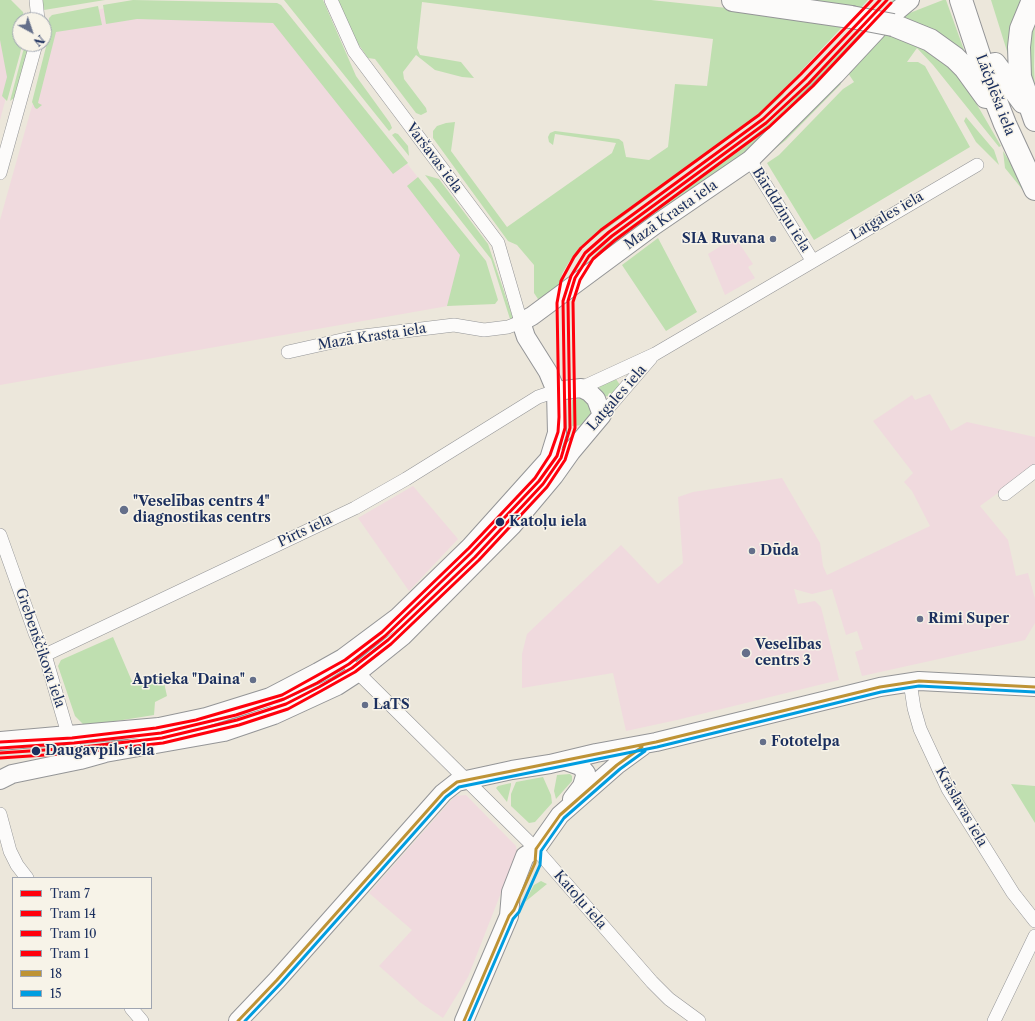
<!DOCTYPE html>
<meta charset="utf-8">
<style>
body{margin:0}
#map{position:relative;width:1035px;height:1021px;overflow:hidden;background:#ece7db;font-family:"Libre Caslon Text",serif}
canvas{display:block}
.legend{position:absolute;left:12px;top:877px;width:140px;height:132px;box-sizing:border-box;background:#f7f3e8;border:1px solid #9fa5b1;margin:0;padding:5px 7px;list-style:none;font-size:12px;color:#1b2f5e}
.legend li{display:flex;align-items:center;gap:8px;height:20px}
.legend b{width:20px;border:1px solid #9fa5b1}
.north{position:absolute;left:12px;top:12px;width:40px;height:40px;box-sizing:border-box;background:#f7f3e8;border:1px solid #9fa5b1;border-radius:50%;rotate:140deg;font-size:11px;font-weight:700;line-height:16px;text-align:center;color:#1b2f5e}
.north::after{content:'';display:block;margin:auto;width:14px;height:18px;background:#646f8a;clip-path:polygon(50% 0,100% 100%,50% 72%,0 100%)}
</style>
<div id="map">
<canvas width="1035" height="1021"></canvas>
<ul class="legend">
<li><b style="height:5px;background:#ff000c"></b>Tram 7</li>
<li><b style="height:5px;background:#ff000c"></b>Tram 14</li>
<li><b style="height:5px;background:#ff000c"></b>Tram 10</li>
<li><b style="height:5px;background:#ff000c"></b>Tram 1</li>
<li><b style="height:5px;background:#be9335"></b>18</li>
<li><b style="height:5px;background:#009de0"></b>15</li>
</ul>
<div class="north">N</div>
</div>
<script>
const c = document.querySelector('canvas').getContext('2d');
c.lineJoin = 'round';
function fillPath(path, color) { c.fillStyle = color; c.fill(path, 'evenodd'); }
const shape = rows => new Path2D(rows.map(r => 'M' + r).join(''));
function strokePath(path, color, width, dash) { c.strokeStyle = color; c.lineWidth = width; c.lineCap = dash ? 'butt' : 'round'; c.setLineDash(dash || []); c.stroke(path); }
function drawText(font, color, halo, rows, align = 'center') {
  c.font = font + ' "Libre Caslon Text",serif'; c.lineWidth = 3; c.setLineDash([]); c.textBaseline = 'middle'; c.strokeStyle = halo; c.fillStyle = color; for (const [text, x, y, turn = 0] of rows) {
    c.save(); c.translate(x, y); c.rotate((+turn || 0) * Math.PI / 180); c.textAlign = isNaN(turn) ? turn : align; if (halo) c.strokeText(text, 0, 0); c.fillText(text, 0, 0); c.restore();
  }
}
fillPath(shape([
 [134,3,282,6,485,262,459,304,0,385,0,220,57,17],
 [0,19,12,75,0,120],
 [735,237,753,264,748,267,755,278,725,295,708,254],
 [930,394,951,431,967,422,1035,437,1035,466,980,506,1008,540,1016,576,1028,573,1035,599,1035,623,1025,640,862,676,855,652,863,649,857,631,846,635,832,589,812,594,794,589,798,604,815,601,821,607,839,680,677,720,626,731,613,673,522,688,522,654,527,634,621,545,658,584,683,563,678,497,693,492,782,478,820,543,823,566,827,575,930,526,912,491,904,482,913,473,873,421,912,395,915,400],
 [413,486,458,539,409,591,358,518],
 [466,795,516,846,517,852,468,977,443,1018,421,1003,379,966,412,930,369,893,455,796]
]), '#f0dade');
fillPath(shape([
 [0,0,11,0,23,12,24,17,24,20,20,20,20,44,22,44,20,54,7,101,2,96,7,77,0,40],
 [42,0,105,0,44,10],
 [133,0,277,3,281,5,408,163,393,174,273,23,137,19,106,24,103,5],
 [284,0,323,0,356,76,390,123,392,128,389,131],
 [338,0,651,0,727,8,844,25,790,83,783,95,762,114,586,244,569,262,562,274,559,288,544,299,538,299,534,293,534,265,517,245,508,241,433,138,433,131,437,126,446,123,455,122,451,151,507,227,612,153,616,143,555,134,553,145,549,142,548,137,550,133,555,131,619,139,623,142,626,157,649,160,668,147,675,84,707,86,713,39,422,2,417,48,420,55,461,62,474,78,462,77,435,70,416,55,403,72,404,79,426,108,427,112,421,115,416,113,375,59,368,58,352,35],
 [788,0,868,0,859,10],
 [893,0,899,0,742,156,716,172,583,268,601,248,746,143,775,118],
 [943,0,946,0,964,50,962,52,899,20,902,16],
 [991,0,1024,0,1016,80],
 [98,6,102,25,56,32,38,103,42,105,37,109,35,108,32,102,46,47,49,18,52,15],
 [1035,17,1034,66,1035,93,1031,82,1027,48],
 [886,32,936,55,954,69,965,84,1001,146,999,147,933,65,917,48,907,62,918,62,925,66,970,147,814,240,767,163,779,155,843,89,854,82,848,73],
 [25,44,29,44,27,53,14,98,10,101],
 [839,81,841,84,786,140,762,159],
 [966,117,994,150,999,165,976,142,964,121],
 [395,133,398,134,408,146,409,156,392,135],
 [1003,151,1019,177,1025,188,1022,189,1005,168],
 [425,175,439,179,488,244,513,318,510,319,491,259],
 [418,177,486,261,498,300,495,304,447,306,460,255,407,186],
 [658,238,697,312,666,331,622,265],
 [616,379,620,385,612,397,604,396,599,387],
 [583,398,587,400,591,410,590,419,584,425,572,426,572,400],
 [113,637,134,686,162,674,167,696,155,702,154,715,85,726,75,716,58,666,61,660],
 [570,774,572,776,572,781,556,799,554,791,557,775],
 [543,777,551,795,552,803,535,822,529,823,511,806,511,794,516,782],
 [511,783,511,785,507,802,496,788,498,786],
 [1011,784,1035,786,1035,823],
 [541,881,547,884,525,902,534,885]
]), '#bfdfb0');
const street = shape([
 [36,0,38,20],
 [750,160,812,260],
 [0,173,36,44],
 [288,352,355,337,454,325,484,330,508,327,521,322,498,243,354,51,331,0],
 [581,388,655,354,977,165],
 [602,415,651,358],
 [1005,494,1035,471],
 [0,535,35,633,45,655,68,734,80,760],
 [45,655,355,508,406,479,538,397,556,391],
 [343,658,536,849,652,982,669,999,699,1021],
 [910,682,914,708,920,729,948,789,1013,893,1035,921],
 [0,814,10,851,17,865,27,878],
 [131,1008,142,1021],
 [994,1021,1035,936]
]);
const secondary = shape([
 [892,15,910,0],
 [0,741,159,727,206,717,270,697,318,672,343,658,398,617,470,547,549,459,557,433,556,391,548,372,526,337,521,322,532,316,655,225,750,160,835,75,877,30],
 [566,761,580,766,586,773,582,786,572,799],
 [0,780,12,774,80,760,105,753,224,732,274,715,337,686,357,673,403,636,512,526,554,476,571,452,602,415,596,399,589,392,581,388,556,391],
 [238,1021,277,980,443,793,457,782,512,770,550,764,596,753,656,742,880,687,919,681,1035,687],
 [464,1021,509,916,511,892,525,856,536,849,560,815,617,765,643,746]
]);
const highway = shape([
 [733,0,851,17],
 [961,0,985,73,1005,124,1035,189],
 [1033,0,1021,29,1019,47,1020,77,1035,120],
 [893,25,930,40,955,58,965,68,986,97],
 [995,64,1023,102]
]);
strokePath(street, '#949597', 14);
strokePath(secondary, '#949597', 20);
strokePath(highway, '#949597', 24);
strokePath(street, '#fcfbfa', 13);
strokePath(secondary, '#fcfbfa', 18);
strokePath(highway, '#fcfbfa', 22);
const highwayBridge = shape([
 [851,17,893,25]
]);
strokePath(highwayBridge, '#949597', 24, []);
strokePath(highwayBridge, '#fcfbfa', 22);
strokePath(shape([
 [238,1021,277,980,443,793,457,782,656,742,880,687,919,681,1035,687],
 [464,1021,509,916,514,910,535,863,536,849,560,815,617,765,642,747]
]), '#be9335', 3);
strokePath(shape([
 [245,1021,281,983,446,797,459,787,657,747,881,692,919,686,1035,692],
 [469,1021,513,919,519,912,540,865,541,851,564,818,620,769,645,751]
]), '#009de0', 3);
strokePath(shape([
 [0,753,74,748,162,738,237,720,286,704,319,687,352,668,388,640,475,557,543,484,561,458,570,428,568,301,575,278,589,256,612,236,766,123,809,83,887,0]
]), '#ff000c', 3);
strokePath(shape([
 [0,758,75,753,163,743,239,725,288,709,321,691,355,672,391,644,479,560,547,487,565,460,575,428,573,302,580,280,593,259,615,240,769,127,813,86,891,3]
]), '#ff000c', 3);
strokePath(shape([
 [0,748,74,743,161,733,236,715,284,699,317,683,349,664,385,636,471,553,539,481,557,456,565,428,563,301,571,276,585,253,609,232,763,119,805,79,880,0]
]), '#ff000c', 3);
strokePath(shape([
 [0,742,72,738,156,728,196,720,282,695,345,660,382,632,469,548,535,478,550,455,558,432,559,417,557,303,561,281,574,257,581,248,601,230,759,115,801,74,872,0]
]), '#ff000c', 3);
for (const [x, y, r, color] of [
 [773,239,4,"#646f8a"],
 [124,510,5,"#646f8a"],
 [500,522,5,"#1b2f5e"],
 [752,551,4,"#646f8a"],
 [920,619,4,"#646f8a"],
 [746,653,5,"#646f8a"],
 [253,680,4,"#646f8a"],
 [365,705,4,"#646f8a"],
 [763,742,4,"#646f8a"],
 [36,751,5,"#1b2f5e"]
]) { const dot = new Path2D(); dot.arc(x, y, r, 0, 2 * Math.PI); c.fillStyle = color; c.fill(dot); strokePath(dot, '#f7f3e8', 1.5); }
drawText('14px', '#1b2f5e', '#f7f3e8', [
 ["Lāčplēša iela",995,95,69],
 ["Varšavas iela",434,158,53],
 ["Bārddziņu iela",781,210,58],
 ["Mazā Krasta iela",671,215,-35],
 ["Latgales iela",887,216,-30],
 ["Mazā Krasta iela",372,337,-9],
 ["Latgales iela",617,398,-49],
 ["Pirts iela",305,531,-25],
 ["Grebenščikova iela",40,648,71],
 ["Krāslavas iela",961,807,60],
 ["Katoļu iela",580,900,49]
]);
drawText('bold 14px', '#1b2f5e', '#f7f3e8', [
 ["SIA Ruvana",765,239,"right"],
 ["\"Veselības centrs 4\"",133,502],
 ["diagnostikas centrs",133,518],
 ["Dūda",760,551],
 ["Rimi Super",928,619],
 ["Veselības",755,645],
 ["centrs 3",755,661],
 ["Aptieka \"Daina\"",245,680,"right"],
 ["LaTS",373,705],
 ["Fototelpa",771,742]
], 'left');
drawText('bold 14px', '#1b2f5e', '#f7f3e8', [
 ["Katoļu iela",509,522],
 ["Daugavpils iela",45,751]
], 'left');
</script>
